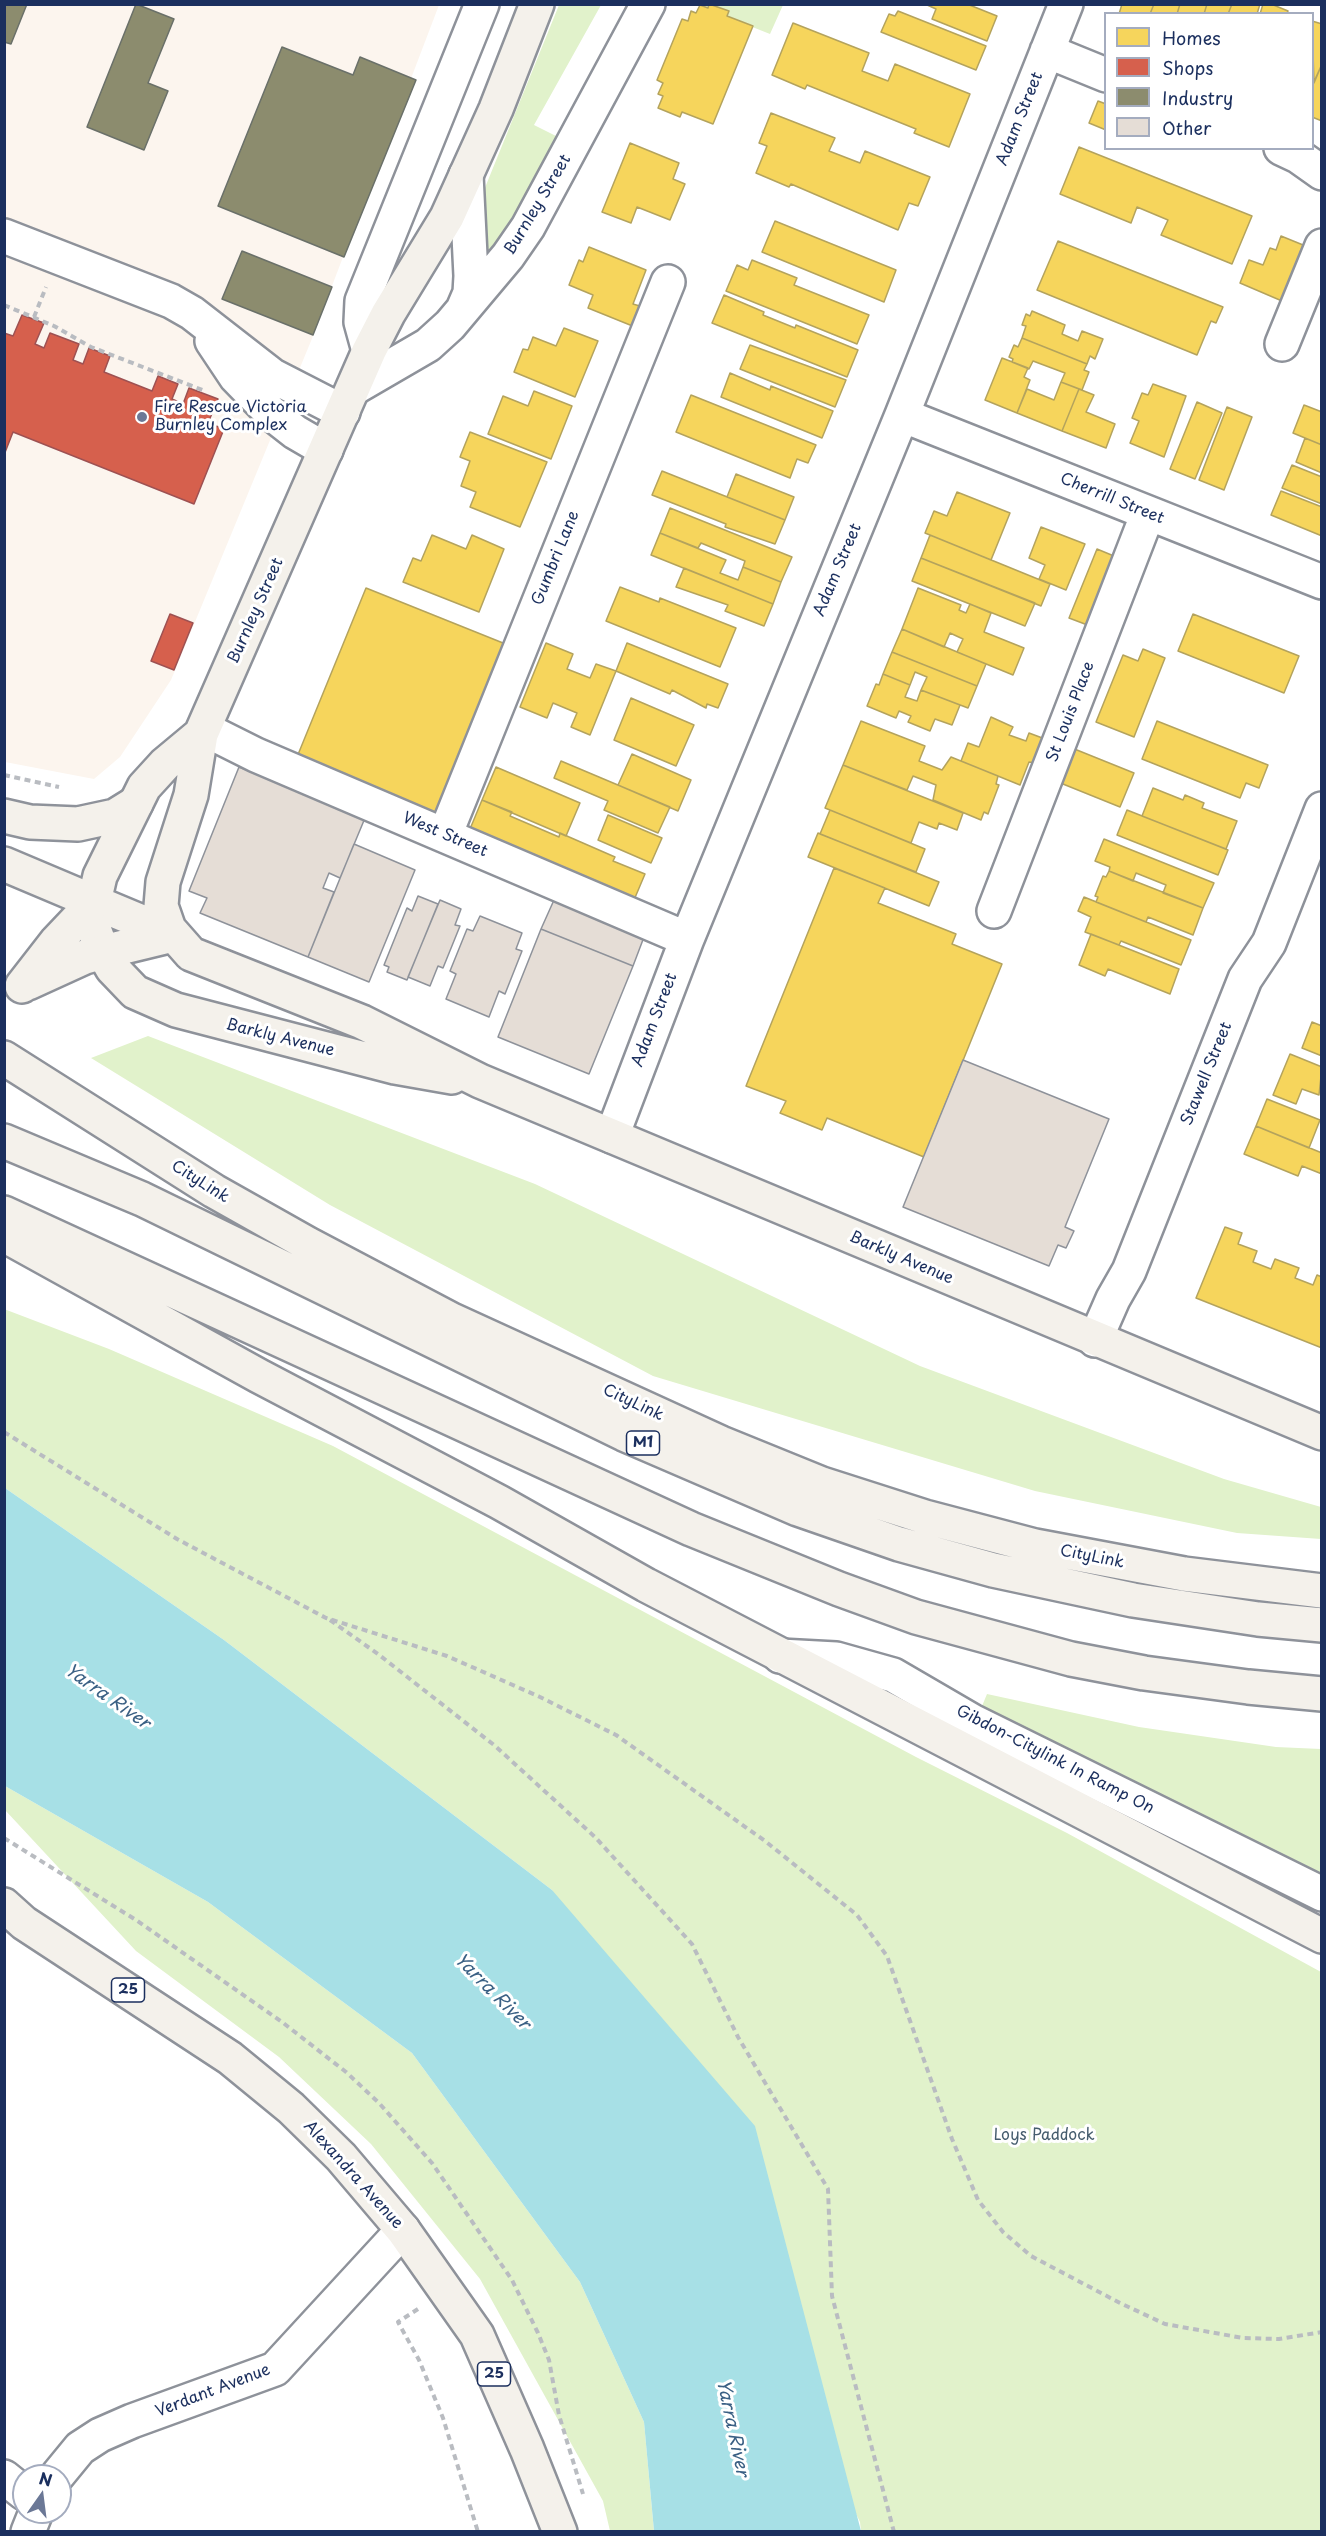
<!DOCTYPE html>
<style>
body{margin:0}
#map{position:relative;width:1326px;height:2536px;overflow:hidden;background:#fff;font-family:"Playpen Sans",sans-serif}
canvas{display:block}
.frame{position:absolute;inset:0;border:6px solid #1b2f5e;pointer-events:none}
.legend{position:absolute;left:1104px;top:12px;width:210px;height:138px;box-sizing:border-box;background:#fff;border:2px solid #a4acbf;margin:0;padding:8px 10px;list-style:none;font-size:18px;color:#1b2f5e}
.legend li{display:flex;align-items:center;gap:12px;height:30px}
.legend b{width:30px;border:2px solid #a4acbf}
.north{position:absolute;left:12px;top:2464px;width:60px;height:60px;box-sizing:border-box;background:#fff;border:2px solid #a4acbf;border-radius:50%;rotate:14deg;font-size:16px;font-weight:700;line-height:24px;text-align:center;color:#1b2f5e}
.north::after{content:'';display:block;margin:auto;width:21px;height:27px;background:#6b7896;clip-path:polygon(50% 0,100% 100%,50% 72%,0 100%)}
</style>
<div id="map">
<canvas width="1326" height="2536"></canvas>
<div class="frame"></div>
<ul class="legend">
<li><b style="height:16px;background:#f6d55c"></b>Homes</li>
<li><b style="height:16px;background:#d6604d"></b>Shops</li>
<li><b style="height:16px;background:#8c8c6e"></b>Industry</li>
<li><b style="height:16px;background:#e5ddd6"></b>Other</li>
</ul>
<div class="north">N</div>
</div>
<script>
const c = document.querySelector('canvas').getContext('2d');
c.lineJoin = 'round';
function fillPath(path, color) { c.fillStyle = color; c.fill(path, 'evenodd'); }
const shape = rows => new Path2D(rows.map(r => 'M' + r).join(''));
function strokePath(path, color, width, dash) { c.strokeStyle = color; c.lineWidth = width; c.lineCap = dash ? 'butt' : 'round'; c.setLineDash(dash || []); c.stroke(path); }
function drawText(font, color, halo, rows, align = 'center') {
  c.font = font + ' "Playpen Sans",sans-serif'; c.lineWidth = 6; c.setLineDash([]); c.textBaseline = 'middle'; c.strokeStyle = halo; c.fillStyle = color; for (const [text, x, y, turn = 0] of rows) {
    c.save(); c.translate(x, y); c.rotate((+turn || 0) * Math.PI / 180); c.textAlign = isNaN(turn) ? turn : align; if (halo) c.strokeText(text, 0, 0); c.fillText(text, 0, 0); c.restore();
  }
}
fillPath(shape([
 [4,5,439,5,311,341,171,680,120,757,94,779,5,762]
]), '#fcf5ee');
fillPath(shape([
 [559,5,601,5,534,125,558,137,517,217,485,262,480,200],
 [697,5,783,5,770,34],
 [148,1036,535,1184,920,1366,1224,1479,1321,1507,1321,1539,1237,1533,1035,1491,653,1376,330,1205,91,1058],
 [4,1309,109,1349,333,1446,916,1757,1067,1833,1321,1972,1321,2531,861,2531,860,2522,552,1890,224,1640,5,1488],
 [987,1694,1139,1727,1276,1747,1321,1749,1321,1876,980,1711],
 [5,1786,208,1902,412,2053,580,2282,644,2422,654,2531,610,2531,603,2501,480,2279,371,2144,279,2057,136,1951,5,1810]
]), '#e1f2cb');
fillPath(shape([
 [5,1488,224,1640,552,1890,755,2126,861,2531,654,2531,644,2422,580,2282,412,2053,208,1902,5,1786]
]), '#a7e0e6');
const homes = shape([
 [709,4,729,11,727,16,753,26,713,124,682,112,680,117,658,108,663,96,658,94,663,83,657,80,682,19,688,21,691,11,696,13,700,5,708,8,709,4],
 [925,4,967,4,997,16,987,41,932,19,936,9,925,4],
 [1122,4,1154,4,1150,14,1119,14,1122,4],
 [1154,4,1180,4,1177,14,1150,14,1154,4],
 [1180,4,1207,4,1204,14,1177,14,1180,4],
 [1207,4,1232,4,1228,14,1204,14,1207,4],
 [1232,4,1260,4,1257,14,1228,14,1232,4],
 [1263,4,1271,4,1288,11,1287,14,1260,14,1263,4],
 [898,11,986,46,976,70,881,32,889,14,895,16,898,11],
 [1312,21,1322,24,1322,64,1314,83,1312,21],
 [793,23,869,53,862,71,888,81,895,64,970,94,949,147,914,133,916,129,807,85,805,89,772,75,793,23],
 [1322,64,1322,121,1312,117,1312,86,1322,64],
 [1098,101,1106,104,1106,130,1089,123,1098,101],
 [771,113,835,138,829,151,860,163,865,151,930,177,918,206,909,203,898,230,791,184,789,187,756,173,767,146,759,143,771,113],
 [630,143,679,163,673,179,685,184,670,220,637,207,631,223,602,212,630,143],
 [1079,147,1252,216,1232,264,1161,235,1168,220,1137,207,1131,223,1060,194,1079,147],
 [775,221,896,270,884,302,762,252,775,221],
 [1281,236,1308,247,1294,282,1290,280,1282,301,1240,283,1249,260,1263,265,1270,248,1276,250,1281,236],
 [1058,241,1223,307,1216,323,1211,321,1197,355,1037,290,1058,241],
 [589,247,646,270,633,304,643,307,635,327,588,308,593,295,569,285,579,260,583,262,589,247],
 [752,260,797,278,794,285,869,315,857,344,726,291,737,265,748,270,752,260],
 [724,295,764,312,763,315,795,328,796,325,858,350,847,377,712,323,724,295],
 [1032,311,1065,325,1062,334,1078,341,1082,331,1103,339,1095,359,1090,356,1087,364,1022,338,1026,326,1022,325,1026,314,1030,316,1032,311],
 [564,328,598,341,575,397,514,372,523,349,528,350,533,337,556,346,564,328],
 [1022,338,1087,364,1084,370,1089,372,1082,390,1061,382,1065,373,1033,361,1029,369,1012,362,1013,359,1009,357,1014,345,1018,347,1022,338],
 [750,345,846,380,835,407,740,369,750,345],
 [1002,358,1028,368,1024,377,1030,380,1017,413,985,400,1002,358],
 [730,373,770,390,771,386,833,411,822,438,721,397,730,373],
 [1061,382,1079,389,1062,431,1017,413,1027,389,1054,400,1061,382],
 [1153,384,1186,396,1164,457,1130,443,1139,421,1132,418,1142,393,1148,395,1153,384],
 [1079,389,1094,395,1086,412,1115,424,1106,448,1062,431,1079,389],
 [534,391,572,406,551,459,488,434,503,396,528,406,534,391],
 [691,395,816,445,808,463,797,459,790,478,676,432,691,395],
 [1197,402,1222,413,1195,479,1170,469,1197,402],
 [1304,405,1322,412,1322,445,1293,433,1304,405],
 [1227,407,1252,417,1224,490,1199,480,1227,407],
 [470,432,547,462,520,527,470,507,476,492,461,486,470,461,460,457,470,432],
 [1305,438,1322,445,1322,473,1296,462,1305,438],
 [1292,465,1322,477,1322,504,1282,488,1292,465],
 [662,471,785,520,775,544,725,527,726,524,652,495,662,471],
 [736,474,794,497,785,520,727,497,736,474],
 [1281,491,1322,507,1322,536,1271,515,1281,491],
 [957,492,1010,513,991,560,925,533,934,511,947,516,957,492],
 [670,508,792,557,781,582,743,567,745,561,701,543,698,548,660,533,670,508],
 [1041,527,1085,544,1066,590,1039,579,1045,565,1029,558,1041,527],
 [660,533,726,560,720,573,738,580,743,567,781,582,773,604,651,555,660,533],
 [432,535,466,549,472,535,504,549,479,612,403,582,413,558,421,561,432,535],
 [930,535,1050,584,1041,606,921,558,930,535],
 [1097,549,1126,561,1098,629,1069,618,1097,549],
 [921,558,1035,603,1025,626,912,581,921,558],
 [684,568,773,604,764,626,725,611,728,605,676,587,684,568],
 [620,587,659,602,660,598,736,628,720,667,606,621,620,587],
 [366,588,508,645,439,815,297,757,366,588],
 [918,588,961,605,959,610,966,613,970,604,991,613,984,632,1024,648,1013,675,957,652,963,639,950,633,944,647,902,629,918,588],
 [1193,614,1299,656,1284,693,1178,651,1193,614],
 [902,629,986,664,977,686,892,652,902,629],
 [546,643,573,654,567,669,590,678,596,664,616,671,590,735,571,727,577,713,553,703,547,718,520,707,546,643],
 [627,643,728,684,718,708,707,704,706,708,672,690,670,694,616,671,627,643],
 [1143,649,1165,658,1134,737,1096,722,1123,655,1138,661,1143,649],
 [892,652,977,686,968,708,921,690,927,677,915,672,910,685,883,674,892,652],
 [883,674,910,685,905,697,917,701,921,690,960,705,952,725,935,719,930,731,908,722,911,716,899,711,896,718,867,706,876,684,879,685,883,674],
 [631,698,694,725,676,766,614,740,631,698],
 [991,717,1013,727,1009,735,1026,741,1029,733,1045,739,1035,763,1029,762,1020,785,961,761,968,743,979,747,991,717],
 [861,721,925,746,919,761,942,770,951,757,998,776,996,784,999,785,988,814,984,812,981,820,933,800,936,785,913,776,907,790,843,765,861,721],
 [1157,721,1268,765,1259,788,1246,783,1240,798,1142,759,1157,721],
 [1067,746,1134,773,1120,807,1053,780,1067,746],
 [632,754,691,780,678,811,618,785,632,754],
 [561,761,670,807,658,833,604,810,608,801,554,778,561,761],
 [843,765,963,813,957,830,939,823,937,829,919,822,911,843,825,808,843,765],
 [496,767,580,803,566,836,482,800,496,767],
 [1153,788,1183,800,1185,795,1204,803,1202,808,1237,821,1226,849,1142,816,1153,788],
 [482,800,512,812,510,816,559,837,560,833,615,857,613,861,645,874,634,900,470,829,482,800],
 [830,810,925,849,916,872,820,834,830,810],
 [1127,810,1228,850,1218,875,1117,835,1127,810],
 [608,815,662,838,651,863,598,840,608,815],
 [818,833,939,882,929,906,808,857,818,833],
 [1104,839,1214,883,1203,908,1163,893,1166,885,1136,873,1133,881,1109,871,1110,867,1095,861,1104,839],
 [834,868,885,888,878,903,956,934,952,944,1002,964,924,1157,827,1118,822,1130,780,1113,786,1101,746,1086,834,868],
 [1109,871,1203,908,1193,935,1148,917,1146,922,1096,902,1098,897,1095,896,1103,876,1106,877,1109,871],
 [1084,897,1191,940,1181,965,1121,941,1119,945,1085,932,1091,917,1078,911,1084,897],
 [1091,934,1179,969,1170,994,1108,969,1105,976,1079,965,1091,934],
 [1312,1022,1322,1026,1322,1056,1302,1048,1312,1022],
 [1290,1054,1322,1067,1319,1095,1302,1089,1296,1104,1273,1095,1290,1054],
 [1267,1099,1320,1120,1309,1148,1256,1126,1267,1099],
 [1256,1126,1322,1153,1322,1174,1302,1166,1298,1176,1244,1154,1256,1126],
 [1225,1227,1242,1233,1238,1244,1257,1251,1253,1262,1271,1269,1275,1259,1299,1268,1295,1278,1313,1285,1317,1275,1322,1277,1322,1348,1196,1298,1225,1227]
]);
fillPath(homes, '#f6d55c');
strokePath(homes, '#b4a35d', 1.5);
const shops = shape([
 [22,315,44,323,35,344,44,348,50,333,79,344,73,360,83,364,89,348,110,356,104,372,152,391,158,376,178,384,172,399,183,404,189,388,218,399,208,423,224,429,194,504,13,432,4,455,4,333,13,336,22,315],
 [170,614,193,623,174,670,151,661,170,614]
]);
fillPath(shops, '#d6604d');
strokePath(shops, '#9e5152', 1.5);
const industry = shape([
 [4,4,27,4,11,44,4,42,4,4],
 [136,4,174,19,148,83,168,91,144,150,87,127,136,4],
 [282,47,353,75,360,57,416,80,344,257,218,206,282,47],
 [242,251,332,287,313,335,222,299,242,251]
]);
fillPath(industry, '#8c8c6e');
strokePath(industry, '#6a7069', 1.5);
const building = shape([
 [239,767,365,818,340,878,329,873,323,888,334,892,308,957,200,913,207,898,189,891,239,767],
 [354,844,415,870,369,982,308,957,354,844],
 [418,896,438,904,407,980,387,972,389,967,384,965,407,908,412,911,418,896],
 [440,900,461,909,455,925,460,926,443,968,438,966,430,986,408,977,440,900],
 [554,900,644,937,633,966,541,929,554,900],
 [480,916,522,933,516,949,522,951,505,994,499,991,489,1017,446,999,456,974,450,971,467,929,473,931,480,916],
 [541,929,633,966,589,1074,498,1037,541,929],
 [963,1060,1109,1119,1065,1227,1074,1231,1066,1248,1058,1245,1049,1266,903,1207,963,1060]
]);
fillPath(building, '#e5ddd6');
strokePath(building, '#8e929a', 1.5);
const minor = shape([
 [1047,51,1106,75],
 [1281,148,1298,156,1322,173],
 [4,236,171,301,192,313,273,376,343,412],
 [464,307,470,293,471,276,466,175],
 [212,341,236,377,272,414,295,432,326,450],
 [1282,344,1322,246],
 [369,351,361,322,362,301,482,4],
 [354,388,428,345,450,325,508,256,528,227,648,4],
 [902,415,1322,582],
 [204,729,256,755,687,939],
 [445,835,668,282],
 [994,911,1148,513],
 [612,1136,687,939,902,415,1066,4],
 [1095,1340,1113,1299,1129,1271,1245,979,1269,943,1322,809],
 [780,1656,836,1659,893,1675,972,1721,1322,1894],
 [57,2476,80,2448,100,2435,132,2421,275,2369,403,2230],
 [4,2477,24,2493],
 [28,2532,36,2512]
]);
const major = shape([
 [537,4,496,109,447,217,388,314,369,351,201,734,191,795,163,882,161,906,169,929,191,954,362,1022,480,1081,1322,1433],
 [201,734,165,764,144,787,100,876,94,902,94,929,103,952,112,968,135,992,176,1010,395,1067,452,1077],
 [94,902,173,935],
 [103,952,173,935],
 [4,1905,24,1923,230,2058,291,2108,341,2157,403,2230,477,2335,527,2449,560,2532]
]);
const highway = shape([
 [4,816,30,822,78,824,115,816,136,803],
 [4,864,94,902,57,941,22,986],
 [28,983,85,957,103,952],
 [4,1058,214,1191,308,1244,452,1320,721,1443,822,1484,925,1517,1035,1546,1184,1574,1322,1591],
 [4,1141,142,1199,624,1434,798,1509,899,1544,993,1570,1133,1600,1258,1619,1322,1625],
 [4,1213,691,1529,839,1589,916,1617,1071,1659,1144,1673,1248,1687,1322,1694],
 [4,1235,259,1376,499,1502,646,1585,1322,1936]
]);
strokePath(minor, '#8e929a', 38);
strokePath(major, '#8e929a', 38);
strokePath(highway, '#8e929a', 38);
strokePath(shape([
 [4,305,54,326,91,347,205,391],
 [34,317,46,287],
 [4,775,59,787],
 [4,1432,177,1539,326,1618,447,1656,540,1697,616,1735,765,1841,857,1915,887,1956,952,2139,978,2200,1003,2232,1031,2256,1120,2303,1165,2324,1243,2338,1279,2339,1322,2332],
 [330,1620,378,1654,494,1745,595,1837,692,1944,738,2037,828,2189,832,2296,894,2532],
 [4,1838,136,1920,282,2022,346,2072,379,2103,432,2163,512,2280,538,2333,549,2360,559,2415,583,2494],
 [418,2309,398,2322,419,2360,443,2418,478,2532]
]), '#b9bcc1', 4, [6, 4.5]);
strokePath(minor, '#fff', 33);
strokePath(major, '#f4f1eb', 33);
strokePath(highway, '#f4f1eb', 33);
for (const [x, y, r, color] of [
 [142,417,6,"#6b7896"]
]) { const dot = new Path2D(); dot.arc(x, y, r, 0, 2 * Math.PI); c.fillStyle = color; c.fill(dot); strokePath(dot, '#fff', 2); }
for (const [x, y, w] of [
 [643,1443,33],
 [128,1990,33],
 [494,2374,33]
]) { const box = new Path2D(); box.roundRect(x - w / 2, y - 12, w, 24, 4.5); c.fillStyle = '#fff'; c.fill(box); strokePath(box, '#1b2f5e', 1.5); }
drawText('bold 15px', '#1b2f5e', null, [
 ["M1",643,1443],
 ["25",128,1990],
 ["25",494,2374]
]);
drawText('16px', '#1b2f5e', '#fff', [
 ["Adam Street",1020,119,-68],
 ["Burnley Street",538,205,-59],
 ["Cherrill Street",1112,499,22],
 ["Gumbri Lane",556,558,-68],
 ["Adam Street",838,570,-67],
 ["Burnley Street",256,611,-66],
 ["St Louis Place",1071,712,-69],
 ["West Street",445,835,23],
 ["Adam Street",655,1020,-69],
 ["Barkly Avenue",280,1038,14],
 ["Stawell Street",1207,1074,-68],
 ["CityLink",200,1182,32],
 ["Barkly Avenue",901,1258,23],
 ["CityLink",633,1403,25],
 ["CityLink",1092,1557,11],
 ["Gibdon-Citylink In Ramp On",1055,1760,27],
 ["Alexandra Avenue",353,2175,48],
 ["Verdant Avenue",213,2391,-21]
]);
drawText('16px', '#1b2f5e', '#fff', [
 ["Fire Rescue Victoria",154,408],
 ["Burnley Complex",154,426]
], 'left');
drawText('16px', '#465d6e', '#fff', [
 ["Loys Paddock",1044,2136]
]);
drawText('italic 18px', '#3a6084', '#fff', [
 ["Yarra River",107,1697,35],
 ["Yarra River",492,1992,45],
 ["Yarra River",732,2428,78]
]);
</script>
